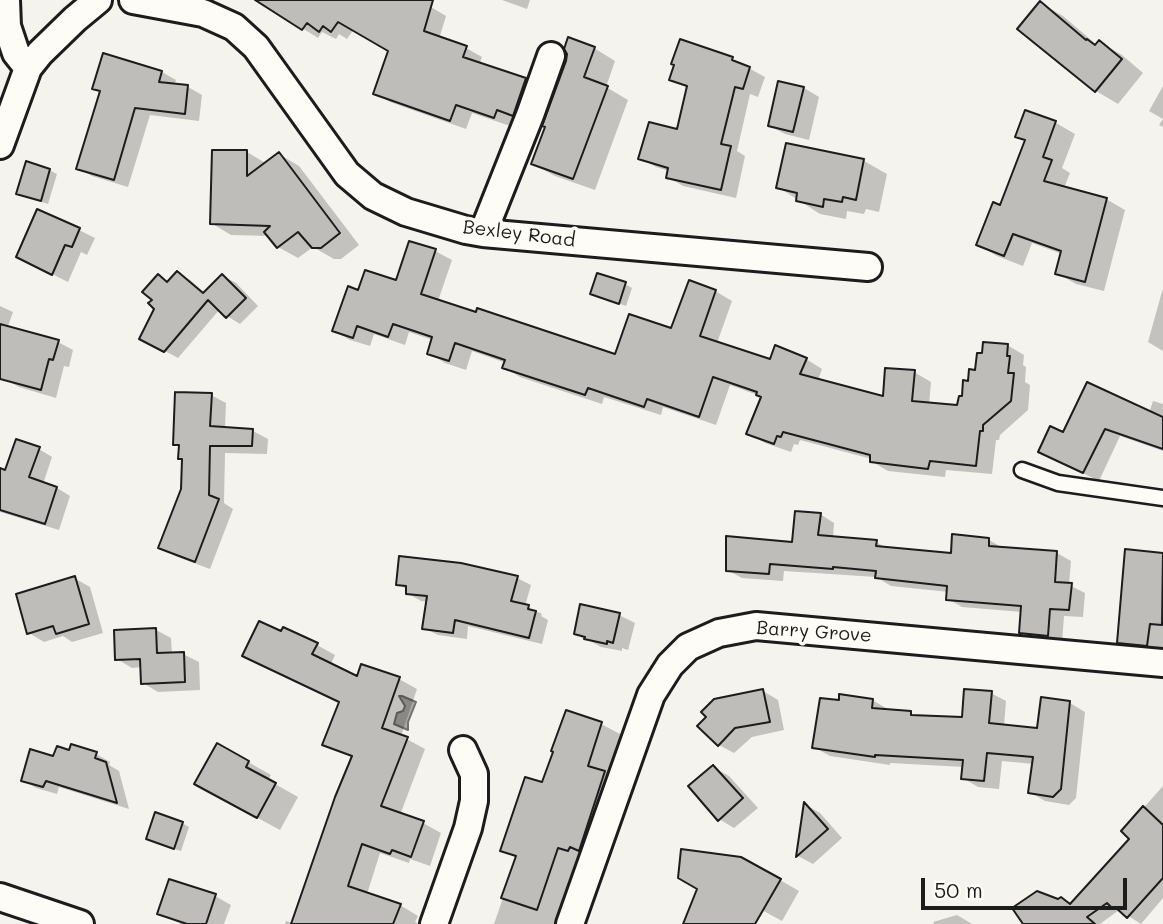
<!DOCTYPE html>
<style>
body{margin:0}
#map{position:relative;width:1163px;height:924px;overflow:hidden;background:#f4f3ee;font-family:Mali,sans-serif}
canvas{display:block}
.scale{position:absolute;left:921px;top:878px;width:206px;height:32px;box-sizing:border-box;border:4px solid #1c1c1c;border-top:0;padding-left:9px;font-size:21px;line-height:24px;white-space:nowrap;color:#1c1c1c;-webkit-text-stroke:5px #fdfcf7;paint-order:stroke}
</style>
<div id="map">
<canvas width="1163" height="924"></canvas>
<div class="scale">50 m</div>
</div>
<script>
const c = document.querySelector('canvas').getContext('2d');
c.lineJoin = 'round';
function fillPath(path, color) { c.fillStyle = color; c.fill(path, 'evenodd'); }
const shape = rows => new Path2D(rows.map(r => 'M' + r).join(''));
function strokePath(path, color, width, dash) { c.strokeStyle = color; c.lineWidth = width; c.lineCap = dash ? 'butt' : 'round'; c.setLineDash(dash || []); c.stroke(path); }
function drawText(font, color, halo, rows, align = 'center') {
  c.font = font + ' Mali,sans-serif'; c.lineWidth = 7; c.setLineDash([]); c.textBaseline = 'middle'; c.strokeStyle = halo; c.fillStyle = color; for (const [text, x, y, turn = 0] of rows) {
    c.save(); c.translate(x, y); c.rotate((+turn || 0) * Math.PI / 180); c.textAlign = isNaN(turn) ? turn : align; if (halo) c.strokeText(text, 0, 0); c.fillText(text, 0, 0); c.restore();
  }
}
const water = shape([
 [399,696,402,696,416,702,408,722,408,730,394,724,397,713,403,711,405,706,399,696]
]);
fillPath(water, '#abaaa6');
strokePath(water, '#72716f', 2);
fillPath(shape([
 [275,0,419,0,446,16,439,39,466,48,482,57,479,65,526,80,541,89,529,123,513,117,510,126,472,113,466,129,390,102,375,93,390,51,354,29,347,39,339,34,336,39,322,32,318,38,269,7],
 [502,0,530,0,527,9],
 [1040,3,1063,16,1097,45,1099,42,1122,55,1143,73,1118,104,1096,91],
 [594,48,615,61,606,87,628,100,595,190,555,176,533,164],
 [104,55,162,72,176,80,174,86,188,87,202,95,199,121,150,115,128,187,92,176,78,168,102,92,95,88],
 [732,59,765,77,758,97,750,94,737,151,745,156,736,198,683,186,668,177,669,171,656,167,640,158,678,131,688,88,671,79],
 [1163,86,1163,127,1159,125,1163,119,1149,111],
 [804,88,819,97,809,140,785,134,770,126],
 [1026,112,1056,123,1075,134,1062,168,1070,173,1064,188,1106,199,1125,210,1104,291,1076,284,1057,273,1062,254,1032,243,1023,266,997,256,978,245,1002,207,1027,141,1018,136],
 [787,145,864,161,887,174,879,212,866,209,864,214,847,211,846,219,820,214,778,187],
 [247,152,267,164,279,154,299,166,359,245,341,259,334,259,313,247,298,258,278,247,270,236,231,235,211,223],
 [49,170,57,174,48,204,26,197,19,193],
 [38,212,79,230,95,238,87,255,81,252,68,282,34,265],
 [435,251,452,260,438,301,616,356,672,330,715,291,732,301,717,343,771,361,806,359,822,369,818,380,885,398,914,372,931,382,929,405,959,407,969,382,976,372,1007,345,1024,355,1023,365,1026,367,1025,382,1030,385,1028,410,1000,435,999,440,996,440,992,474,946,470,945,477,888,471,871,461,872,459,800,440,798,445,794,444,791,452,765,443,748,433,763,397,730,385,716,425,663,407,661,415,604,397,602,404,520,377,504,367,506,363,472,351,466,370,445,363,429,353,433,340,409,332,405,345,374,334,370,346,350,340,334,331,359,292,397,283],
 [177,273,190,280,205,293,223,276,236,283,258,306,240,324,227,316,220,309,178,358,154,345,157,308,154,300,158,277,169,283],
 [625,284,632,288,626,306,600,297,592,293],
 [1163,288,1163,351,1148,342],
 [0,306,13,312,7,329,0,327],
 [58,342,73,350,69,367,64,366,56,398,19,387,4,379],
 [211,395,226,403,225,428,253,431,268,439,267,454,225,453,224,503,233,509,210,569,175,556,160,547,183,489,184,460,180,447,175,444],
 [1153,401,1163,404,1163,451,1120,436,1099,481,1055,460,1064,434,1149,413],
 [39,449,52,457,43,484,57,488,70,496,59,530,0,512,0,470,6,472],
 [820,514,834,523,833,538,876,542,888,549,952,555,989,540,1003,548,1057,553,1071,561,1069,585,1085,593,1083,617,1064,616,1062,643,1035,641,1021,632,1022,612,962,607,948,599,949,592,891,586,876,577,784,571,783,581,742,578,727,570,794,544],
 [1127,551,1163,554,1163,657,1141,655,1118,642],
 [74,578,90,587,103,633,72,642,63,636,44,642,29,633],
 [517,578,531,585,525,606,542,614,541,616,548,620,542,644,468,626,467,639,438,635,424,628,428,602,421,601,407,593,408,590,398,584],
 [619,615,635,623,628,650,622,648,622,651,601,647,576,633],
 [156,630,171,638,172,654,183,654,199,662,200,690,158,692,143,683,142,667,132,668,117,659],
 [317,645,335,655,331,664,358,679,399,679,417,689,401,736,425,749,400,815,423,823,441,833,430,866,410,859,409,863,380,853,367,894,400,905,418,916,415,922,419,924,285,924,286,921,293,923,353,758,325,744,340,703,262,666,244,656],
 [763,691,778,700,784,730,752,737,734,753,719,745],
 [991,693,1006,701,1004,726,1038,730,1070,703,1085,712,1076,798,1069,805,1045,801,1030,792,1034,764,1002,761,999,789,978,787,963,778,964,767,890,763,890,765,830,756,814,747,872,700,888,709,887,711,910,713,916,717,963,719],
 [601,724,622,735,609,775,625,785,589,862,578,858,564,901,575,924,494,924,517,858,502,850,543,784],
 [72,747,96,754,110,762,109,765,119,771,129,809,59,787,57,794,36,788,23,780,54,758,71,752],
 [248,762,271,775,268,780,298,797,280,830,219,797],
 [713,767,729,776,758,808,734,828,719,819],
 [1163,786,1163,898,1141,924,1119,910,1100,924,1023,924,1061,899,1072,905,1132,839,1123,831],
 [806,805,820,813,842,838,813,864,798,856],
 [182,823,189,827,181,851,155,843,148,839],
 [780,880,799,891,782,921,749,903,741,924,685,924],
 [170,881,215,896,231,905,224,924,181,924,159,913],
 [957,915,972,924,934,924,933,922]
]), '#0003');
const building = shape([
 [255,0,433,0,424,31,467,46,463,57,526,78,513,116,497,110,494,118,456,105,450,121,373,94,388,51,338,22,331,32,323,26,319,32,307,23,302,30,255,0],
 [1040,1,1086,40,1087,39,1095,45,1099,40,1122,59,1095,92,1017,29,1040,1],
 [568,37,595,47,584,77,608,86,573,179,531,164,545,127,542,126,566,61,567,54,564,49,568,37],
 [680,39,733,57,732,60,750,67,743,89,735,87,721,144,731,146,721,190,666,178,668,168,638,159,649,122,677,129,687,86,669,80,674,65,671,64,680,39],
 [103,53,162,71,159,82,188,85,185,114,135,108,114,180,76,169,100,91,92,89,103,53],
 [778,81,804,87,793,132,768,126,778,81],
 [1025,110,1056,121,1043,157,1052,160,1044,181,1107,198,1085,282,1055,274,1061,251,1013,234,1004,256,976,245,993,202,1000,205,1025,140,1015,137,1025,110],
 [786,143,864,159,856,200,843,197,842,202,824,199,823,207,796,201,797,193,776,188,786,143],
 [212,150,247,150,247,176,279,152,340,233,321,248,312,248,298,232,277,248,264,232,270,226,210,224,212,150],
 [26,161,50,169,41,201,16,194,26,161],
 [37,209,80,228,72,247,65,245,52,275,16,257,37,209],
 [409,241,436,249,421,294,476,312,477,308,615,354,629,314,671,328,689,280,716,290,700,336,770,359,775,345,807,358,800,374,883,396,885,368,915,370,912,401,957,405,959,396,962,396,963,380,968,381,969,369,975,370,977,353,982,353,983,342,1008,344,1007,356,1010,356,1008,373,1014,373,1011,401,983,425,983,431,980,431,976,466,930,461,928,469,870,462,870,455,783,432,781,437,777,436,774,444,746,434,761,397,756,395,757,392,713,377,699,417,647,399,644,407,588,388,585,395,502,368,505,360,455,343,449,361,427,354,432,337,393,324,388,337,357,326,353,338,332,331,348,286,358,290,365,270,396,280,409,241],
 [177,271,203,293,222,274,246,298,226,318,208,300,164,352,139,339,154,309,148,303,152,300,142,292,158,274,167,282,177,271],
 [597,273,626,282,619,304,590,294,597,273],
 [0,324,59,340,53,360,49,359,41,390,0,379,0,324],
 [1087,382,1163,417,1163,449,1105,429,1083,473,1038,452,1050,426,1063,432,1087,382],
 [175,392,212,393,210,426,253,429,252,446,210,446,209,495,219,499,195,562,158,548,181,489,182,459,178,459,179,445,173,445,175,392],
 [16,439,40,447,29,477,57,487,45,524,0,510,0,468,5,470,16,439],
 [795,511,821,513,818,535,877,540,876,546,951,553,952,534,989,538,989,546,1057,551,1055,582,1072,583,1069,610,1050,609,1048,636,1019,633,1021,606,946,600,947,586,875,578,876,571,833,567,833,569,770,564,769,574,726,571,726,536,792,542,795,511],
 [1125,549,1163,553,1162,625,1150,624,1147,646,1117,643,1125,549],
 [399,556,461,563,518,576,511,601,529,605,528,609,536,611,529,638,455,620,453,633,422,629,427,596,406,594,406,586,396,585,399,556],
 [75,576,89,624,56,634,53,626,27,634,16,594,75,576],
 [580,604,620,613,613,643,607,641,607,644,584,639,585,637,574,634,580,604],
 [259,621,281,631,283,627,318,643,312,654,357,676,361,664,400,677,382,728,408,737,381,806,424,821,411,857,392,850,390,854,362,844,348,886,401,904,393,924,291,924,335,797,352,756,322,745,339,702,242,656,259,621],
 [156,628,157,653,184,652,185,682,141,684,140,659,115,660,114,630,156,628],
 [763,689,770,722,735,728,718,746,697,726,706,717,701,712,714,699,763,689],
 [964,689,992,691,989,723,1037,728,1041,697,1070,701,1061,789,1053,797,1028,793,1033,757,987,753,984,781,961,779,963,760,875,755,875,757,812,748,820,698,839,700,839,694,873,699,872,708,911,711,911,715,962,717,964,689],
 [566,710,602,722,588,766,605,771,579,851,570,847,568,851,558,848,537,910,501,898,516,856,500,851,525,777,542,782,553,752,551,751,566,710],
 [217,743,249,761,246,767,276,783,257,818,194,784,217,743],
 [71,744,97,752,95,758,106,762,117,803,46,781,43,787,21,781,30,749,53,756,57,746,69,750,71,744],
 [713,765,743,798,718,821,688,786,713,765],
 [804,802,828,829,796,857,804,802],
 [1143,806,1163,825,1163,878,1127,918,1115,907,1113,909,1107,903,1087,917,1095,924,1023,924,1012,908,1037,891,1058,899,1061,897,1070,904,1129,839,1121,831,1143,806],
 [155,812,183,822,174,849,146,839,155,812],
 [681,849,741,857,781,879,755,924,683,924,697,889,678,878,681,849],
 [169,879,216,894,206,924,187,924,157,914,169,879]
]);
fillPath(building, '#bebdba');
strokePath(building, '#1c1c1c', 2);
const lane = shape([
 [1022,470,1058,483,1163,498]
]);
const street = shape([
 [6,0,7,26,16,53,28,68],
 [133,0,203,13,234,27,256,47,347,174,373,196,406,212,466,230,483,233,868,267],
 [0,145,28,68,40,53,75,19,98,0],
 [483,233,530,115,551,56],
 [0,897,80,924],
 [434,924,468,828,474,801,474,774,463,750],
 [570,924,651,695,670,665,688,647,719,633,756,626,1163,663]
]);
strokePath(lane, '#1c1c1c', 19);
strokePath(street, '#1c1c1c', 32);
strokePath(lane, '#fdfcf7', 14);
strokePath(street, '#fdfcf7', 26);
drawText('19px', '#1c1c1c', '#fdfcf7', [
 ["Bexley Road",519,234,7],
 ["Barry Grove",814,632,4]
]);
</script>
